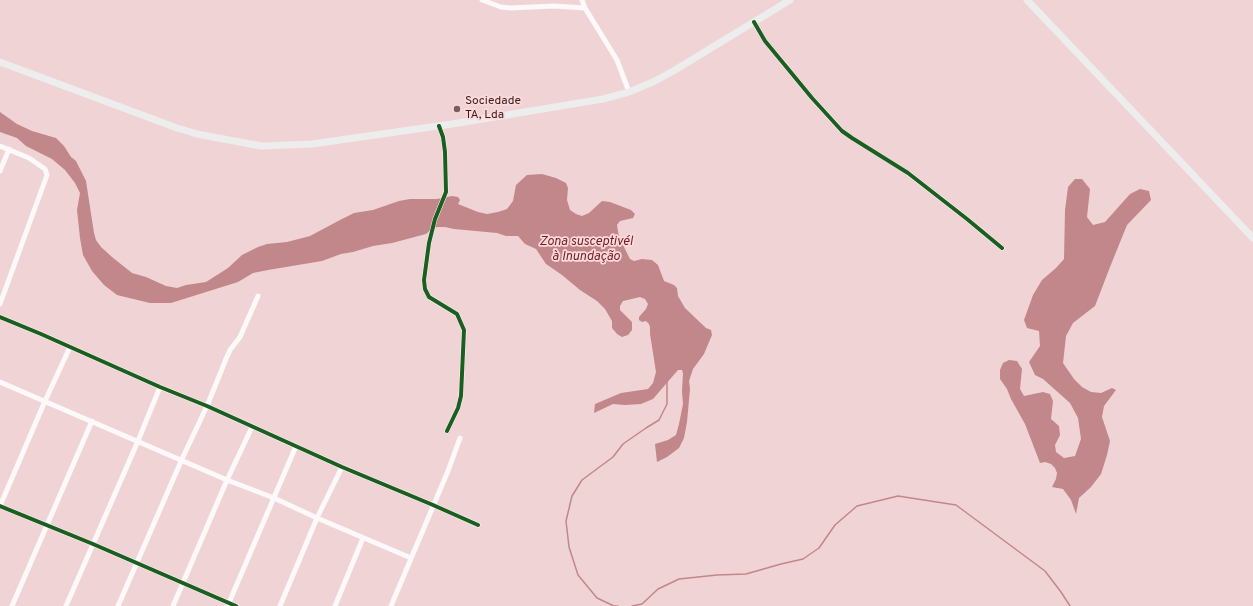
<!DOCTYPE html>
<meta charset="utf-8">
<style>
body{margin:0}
canvas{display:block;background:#f0d3d4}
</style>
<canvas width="1253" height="606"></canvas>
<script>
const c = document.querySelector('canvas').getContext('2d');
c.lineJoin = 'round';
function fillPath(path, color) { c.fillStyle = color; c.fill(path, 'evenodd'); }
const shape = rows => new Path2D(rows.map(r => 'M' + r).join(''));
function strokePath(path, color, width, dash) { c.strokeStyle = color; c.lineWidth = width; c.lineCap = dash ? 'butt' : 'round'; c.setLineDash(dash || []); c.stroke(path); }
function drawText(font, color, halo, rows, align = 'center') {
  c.font = font + ' Overpass,sans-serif'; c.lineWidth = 3.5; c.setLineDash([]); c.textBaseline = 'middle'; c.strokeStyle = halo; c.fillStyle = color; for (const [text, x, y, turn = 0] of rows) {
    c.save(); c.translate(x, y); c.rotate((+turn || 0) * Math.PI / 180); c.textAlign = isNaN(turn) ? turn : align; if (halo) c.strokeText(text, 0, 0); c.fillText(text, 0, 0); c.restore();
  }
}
fillPath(shape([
 [0,112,17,124,32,131,56,138,64,146,71,157,76,161,86,181,94,233,96,240,101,247,112,257,132,273,146,277,166,286,177,288,186,285,206,282,228,268,242,255,258,247,267,244,287,242,310,236,340,220,354,213,373,210,399,201,410,199,437,199,452,196,458,197,460,200,458,204,478,212,487,214,498,212,507,209,513,201,516,185,527,175,542,174,556,178,566,183,568,188,567,200,570,210,576,214,582,216,589,213,602,201,610,202,631,210,635,214,633,218,620,221,617,225,619,237,630,259,634,261,642,259,652,260,658,265,664,281,674,285,677,288,678,296,685,308,706,328,711,330,712,335,704,354,693,369,689,381,690,389,687,422,684,438,679,448,667,457,657,462,655,444,668,440,676,435,679,424,683,404,682,391,683,373,682,370,678,370,653,399,641,404,625,405,613,404,594,413,595,404,621,393,648,389,653,383,656,372,650,334,650,327,649,324,646,321,642,322,639,320,639,317,646,309,648,304,645,299,640,297,623,301,620,306,620,310,632,322,632,330,628,335,622,337,617,334,612,328,612,321,605,309,597,301,580,290,562,275,546,264,536,249,525,244,518,236,506,236,497,233,454,229,445,227,438,227,433,228,426,234,392,243,373,246,353,252,341,254,322,261,268,270,253,273,238,282,171,303,150,303,117,295,104,285,92,271,83,255,80,238,77,210,80,193,75,183,65,170,52,159,26,146,17,138,0,132],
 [1075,179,1082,179,1090,189,1087,217,1093,225,1105,222,1130,194,1140,189,1149,191,1151,200,1127,225,1110,267,1095,306,1073,323,1066,336,1063,363,1074,379,1082,387,1091,392,1101,393,1112,388,1116,390,1104,406,1102,417,1110,441,1107,455,1101,474,1091,487,1079,498,1076,514,1071,500,1063,489,1052,487,1056,479,1057,473,1055,468,1051,464,1045,462,1040,463,1025,424,1011,399,1007,389,1000,379,1000,370,1003,363,1009,360,1017,361,1022,369,1020,389,1024,396,1043,392,1050,394,1053,401,1051,419,1059,426,1060,435,1055,445,1056,452,1064,458,1075,456,1081,439,1078,418,1070,403,1043,379,1035,375,1029,362,1040,346,1039,331,1027,328,1024,320,1033,295,1042,280,1056,268,1064,259,1065,210,1068,187]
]), '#c2878a');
strokePath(shape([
 [618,606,614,606,597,598,578,575,569,547,566,521,572,496,582,480,613,457,623,444,646,428,659,420,667,404,667,382],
 [632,606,642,604,658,589,679,579,717,575,746,574,781,564,803,559,819,548,835,525,857,506,898,496,956,505,1045,571,1061,592,1070,606]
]), '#c2878a', 1.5);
strokePath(shape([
 [482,0,501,7,510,8,554,6,585,8],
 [582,0,585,8,617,60,629,92],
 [754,22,765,41,812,98,842,131,852,138,908,173,967,219,1002,248],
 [439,126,443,137,445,152,446,192,435,219,429,243,424,280,425,289,429,297,457,314,464,330,461,396,458,408,447,431],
 [0,146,29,158,45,169,47,175,0,304],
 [0,171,9,149],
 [0,317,41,334,160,387,207,406,342,467,433,505,478,525],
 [0,382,227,480,274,498,317,518,411,558],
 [0,506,93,544,236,606],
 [0,506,45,401,70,347],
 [228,605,296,446],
 [12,606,92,421],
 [66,606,138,441,160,387],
 [118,606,182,459,207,406,226,359,230,350,240,337,258,296],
 [173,606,227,480,252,427],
 [280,606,317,518,342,467],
 [335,606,363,538],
 [391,606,448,471,460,438]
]), '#fdf8f9', 5);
strokePath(shape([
 [1027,0,1253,238],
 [0,62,177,128,197,134,261,146,312,144,452,124,603,99,629,92,655,81,675,70,790,0]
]), '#ededee', 7);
strokePath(shape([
 [754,22,765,41,812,98,842,131,852,138,908,173,967,219,1002,248],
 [439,126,443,137,445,152,446,192,435,219,429,243,424,280,425,289,429,297,457,314,464,330,461,396,458,408,447,431],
 [0,317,41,334,160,387,207,406,342,467,433,505,478,525],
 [0,506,93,544,236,606]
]), '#1b5e20', 4);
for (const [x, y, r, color] of [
 [457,109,4,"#7a5b5e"]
]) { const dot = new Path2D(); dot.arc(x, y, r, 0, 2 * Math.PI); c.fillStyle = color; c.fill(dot); strokePath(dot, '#fddada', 1.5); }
drawText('12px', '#3b1b1e', '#fddada', [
 ["Sociedade",465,102],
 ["TA, Lda",465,116]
], 'left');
drawText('italic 13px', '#741b2a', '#fddada', [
 ["Zona susceptivél",586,242],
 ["à Inundação",586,257]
]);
</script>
